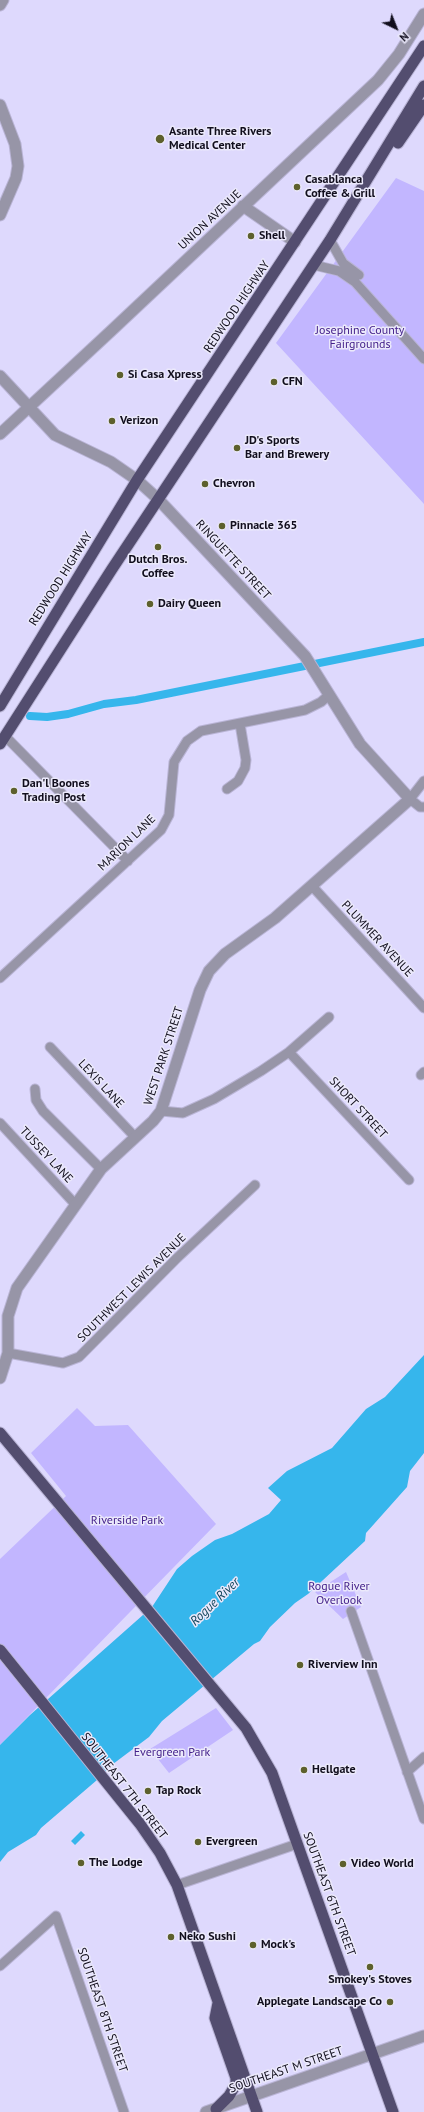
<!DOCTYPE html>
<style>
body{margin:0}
#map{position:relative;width:424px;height:2112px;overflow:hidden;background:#ded9fd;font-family:"PT Sans",sans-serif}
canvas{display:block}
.north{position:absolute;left:376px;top:8px;width:40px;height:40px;-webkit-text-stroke:3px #ebe9fb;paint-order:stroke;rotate:137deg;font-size:11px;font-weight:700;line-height:16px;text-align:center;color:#110e1d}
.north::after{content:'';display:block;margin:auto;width:14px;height:18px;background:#110e1d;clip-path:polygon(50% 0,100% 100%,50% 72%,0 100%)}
</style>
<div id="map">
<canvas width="424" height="2112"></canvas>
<div class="north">N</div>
</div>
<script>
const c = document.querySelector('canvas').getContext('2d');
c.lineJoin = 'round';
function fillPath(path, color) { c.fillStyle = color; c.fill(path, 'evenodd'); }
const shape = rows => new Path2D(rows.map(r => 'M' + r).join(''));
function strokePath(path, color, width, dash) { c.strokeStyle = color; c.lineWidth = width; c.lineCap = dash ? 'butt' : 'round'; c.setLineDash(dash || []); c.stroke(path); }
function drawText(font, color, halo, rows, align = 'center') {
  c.font = font + ' "PT Sans",sans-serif'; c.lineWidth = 3; c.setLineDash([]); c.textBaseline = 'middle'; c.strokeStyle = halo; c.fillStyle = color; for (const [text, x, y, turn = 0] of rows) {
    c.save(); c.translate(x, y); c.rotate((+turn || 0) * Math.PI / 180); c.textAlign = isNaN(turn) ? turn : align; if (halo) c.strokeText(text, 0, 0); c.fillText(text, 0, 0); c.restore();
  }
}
fillPath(shape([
 [396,178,424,191,424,504,276,343],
 [77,1408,95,1426,128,1425,216,1524,0,1745,0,1559,66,1496,31,1453],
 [346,1572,361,1607,343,1619,315,1592],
 [216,1708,233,1730,169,1773,150,1749]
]), '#c2b6ff');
fillPath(shape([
 [424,1355,424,1453,410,1471,407,1487,366,1533,365,1541,308,1594,295,1603,270,1627,260,1641,254,1644,162,1721,149,1737,109,1767,104,1774,41,1828,36,1835,8,1852,0,1862,0,1745,30,1715,152,1607,177,1569,192,1556,215,1540,232,1534,269,1514,281,1500,268,1488,287,1471,332,1448,366,1409,385,1397],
 [81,1831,85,1835,75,1845,71,1841]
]), '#36b6ec');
strokePath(shape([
 [30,716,47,717,68,714,104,704,136,700,424,642]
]), '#36b6ec', 8);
const minor = shape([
 [330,240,343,263,359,275],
 [314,265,339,271,355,282,424,359],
 [5,736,128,861],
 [424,781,410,799,420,807,424,807],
 [227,789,238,781,245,768,246,760,240,724],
 [312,886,424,1008],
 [0,978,161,830,169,815,174,762,187,741,201,731,305,710,321,702,329,695],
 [50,1047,135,1137],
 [289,1052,409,1180],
 [421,1075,424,1072],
 [35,1089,36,1100,43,1111,101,1169],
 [161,1111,183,1113,214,1099,261,1071,289,1052,329,1017],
 [0,1123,75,1204],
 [8,1353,63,1363,79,1357,177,1258,255,1185],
 [351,1611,424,1819],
 [407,1772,424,1757],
 [177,1885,297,1844],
 [0,1966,56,1916,124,2112]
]);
const tertiary = shape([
 [0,5,3,0],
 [0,105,15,144,18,166,16,178,0,215],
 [243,206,295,242],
 [0,376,55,435,111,462,137,480,158,499,305,656,360,744,410,799,275,918,225,954,209,971,200,990,161,1111,153,1121,101,1169,17,1288,8,1316,8,1353,0,1378],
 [0,434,111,331,378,80,399,54,424,14],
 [206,2112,424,2036]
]);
const trunk = shape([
 [398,143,424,105],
 [0,706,137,480,424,46],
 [0,744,112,569,330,240,424,86],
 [0,1433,246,1728,272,1773,393,2112],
 [0,1650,140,1824,160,1853,177,1885,257,2112],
 [216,2109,229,2096,236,2084,236,2078,215,2018,218,2003]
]);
strokePath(minor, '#b9b4d5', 11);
strokePath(tertiary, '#b9b4d5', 13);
strokePath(trunk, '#b9b4d5', 13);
strokePath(minor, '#9795a7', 9);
strokePath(tertiary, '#9795a7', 11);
strokePath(trunk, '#534d6f', 11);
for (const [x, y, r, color] of [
 [160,139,5,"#5d602d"],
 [297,187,4,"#5d602d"],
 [251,236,4,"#5d602d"],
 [120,375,4,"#5d602d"],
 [274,382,4,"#5d602d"],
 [112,421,4,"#5d602d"],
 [237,448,4,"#5d602d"],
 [205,484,4,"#5d602d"],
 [222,526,4,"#5d602d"],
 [158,547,4,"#5d602d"],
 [150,604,4,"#5d602d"],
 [14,791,4,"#5d602d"],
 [300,1665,4,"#5d602d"],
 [304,1770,4,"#5d602d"],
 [148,1791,4,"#5d602d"],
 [198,1842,4,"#5d602d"],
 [81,1863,4,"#5d602d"],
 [343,1864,4,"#5d602d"],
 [171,1937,4,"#5d602d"],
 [253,1945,4,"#5d602d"],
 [370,1967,4,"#5d602d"],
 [390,2002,4,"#5d602d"]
]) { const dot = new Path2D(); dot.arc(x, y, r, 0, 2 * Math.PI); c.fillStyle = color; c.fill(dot); strokePath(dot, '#ebe9fb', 1.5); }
drawText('bold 12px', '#110e1d', '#ebe9fb', [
 ["Asante Three Rivers",169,132],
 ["Medical Center",169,146],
 ["Casablanca",305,180],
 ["Coffee & Grill",305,194],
 ["Shell",259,236],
 ["Si Casa Xpress",128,375],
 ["CFN",282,382],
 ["Verizon",120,421],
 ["JD's Sports",245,441],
 ["Bar and Brewery",245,455],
 ["Chevron",213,484],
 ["Pinnacle 365",230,526],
 ["Dutch Bros.",158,560,"center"],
 ["Coffee",158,574,"center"],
 ["Dairy Queen",158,604],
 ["Dan'l Boones",22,784],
 ["Trading Post",22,798],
 ["Riverview Inn",308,1665],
 ["Hellgate",312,1770],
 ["Tap Rock",156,1791],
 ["Evergreen",206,1842],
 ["The Lodge",89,1863],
 ["Video World",351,1864],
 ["Neko Sushi",179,1937],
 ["Mock's",261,1945],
 ["Smokey's Stoves",370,1980,"center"],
 ["Applegate Landscape Co",382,2002,"right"]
], 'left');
drawText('12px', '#110e1d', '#ebe9fb', [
 ["UNION AVENUE",210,220,-43],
 ["REDWOOD HIGHWAY",237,307,-56],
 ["RINGUETTE STREET",233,560,47],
 ["REDWOOD HIGHWAY",61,579,-58],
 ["MARION LANE",127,843,-44],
 ["PLUMMER AVENUE",377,939,47],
 ["WEST PARK STREET",164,1056,-72],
 ["LEXIS LANE",101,1084,47],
 ["SHORT STREET",358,1108,47],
 ["TUSSEY LANE",46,1155,47],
 ["SOUTHWEST LEWIS AVENUE",132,1288,-45],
 ["SOUTHEAST 7TH STREET",124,1786,52],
 ["SOUTHEAST 6TH STREET",329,1894,70],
 ["SOUTHEAST 8TH STREET",102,2010,71],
 ["SOUTHEAST M STREET",286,2070,-19]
]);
drawText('12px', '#44218b', '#ebe9fb', [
 ["Josephine County",360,331],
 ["Fairgrounds",360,345],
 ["Riverside Park",127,1521],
 ["Rogue River",339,1587],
 ["Overlook",339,1601],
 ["Evergreen Park",172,1753]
]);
drawText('italic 13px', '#12465c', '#ebe9fb', [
 ["Rogue River",215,1602,-44]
]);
</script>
